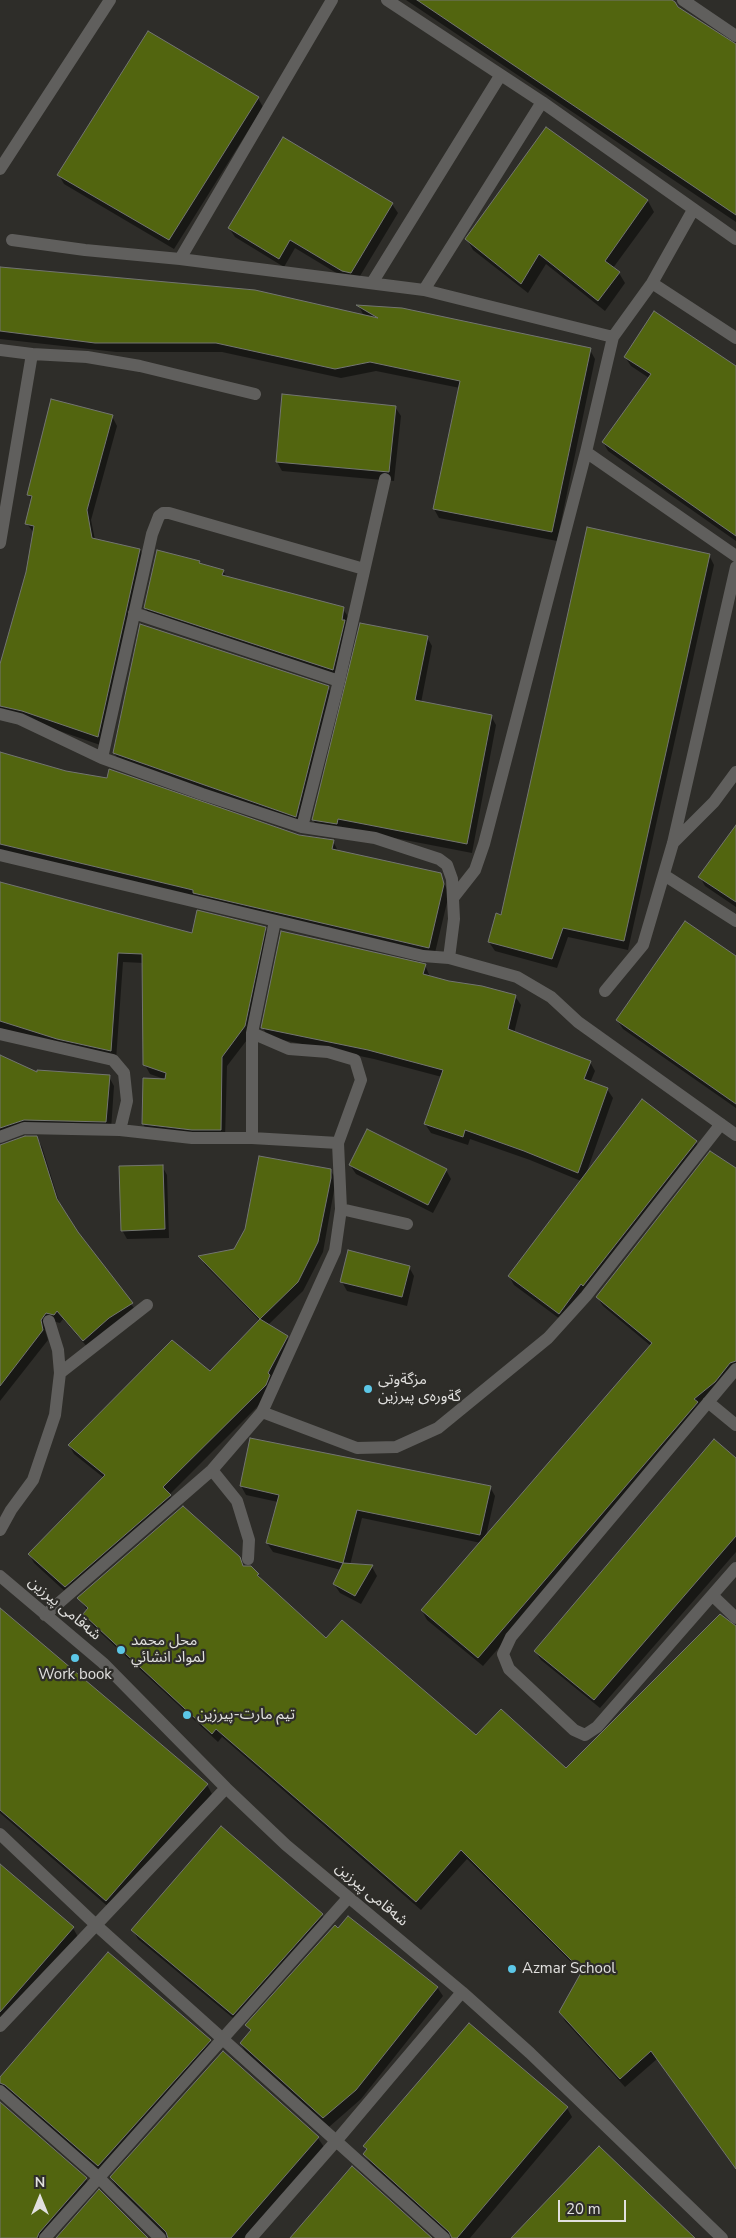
<!DOCTYPE html>
<meta charset="utf-8">
<style>
body{margin:0}
#map{position:relative;width:736px;height:2238px;overflow:hidden;background:#2e2d29;font-family:"Nunito Sans",sans-serif}
canvas{display:block}
.north{position:absolute;left:15px;top:2173px;width:50px;height:50px;-webkit-text-stroke:4px #2e2d29;paint-order:stroke;rotate:0deg;font-size:14px;font-weight:700;line-height:20px;text-align:center;color:#e1e0de}
.north::after{content:'';display:block;margin:auto;width:18px;height:22px;background:#e1e0de;clip-path:polygon(50% 0,100% 100%,50% 72%,0 100%)}
.scale{position:absolute;left:558px;top:2200px;width:68px;height:22px;box-sizing:border-box;border:2px solid #e1e0de;border-top:0;padding-left:6px;font-size:15px;line-height:18px;white-space:nowrap;color:#e1e0de;-webkit-text-stroke:4px #2e2d29;paint-order:stroke}
</style>
<div id="map">
<canvas width="736" height="2238"></canvas>
<div class="north">N</div>
<div class="scale">20 m</div>
</div>
<script>
const c = document.querySelector('canvas').getContext('2d');
c.lineJoin = 'round';
function fillPath(path, color) { c.fillStyle = color; c.fill(path, 'evenodd'); }
const shape = rows => new Path2D(rows.map(r => 'M' + r).join(''));
function strokePath(path, color, width, dash) { c.strokeStyle = color; c.lineWidth = width; c.lineCap = dash ? 'butt' : 'round'; c.setLineDash(dash || []); c.stroke(path); }
function drawText(font, color, halo, rows, align = 'center') {
  c.font = font + ' "Nunito Sans","Noto Sans Arabic",sans-serif'; c.lineWidth = 4.5; c.setLineDash([]); c.textBaseline = 'middle'; c.strokeStyle = halo; c.fillStyle = color; for (const [text, x, y, turn = 0] of rows) {
    c.save(); c.translate(x, y); c.rotate((+turn || 0) * Math.PI / 180); c.textAlign = isNaN(turn) ? turn : align; if (halo) c.strokeText(text, 0, 0); c.fillText(text, 0, 0); c.restore();
  }
}
fillPath(shape([
 [406,0,667,0,736,45,736,222],
 [258,98,263,107,174,249,64,184,59,175],
 [546,129,648,201,654,212,613,268,619,273,625,283,605,311,546,264,528,293,473,250,467,239],
 [283,139,392,204,398,213,357,281,348,280,295,248,284,267,235,237,229,228],
 [0,268,254,292,364,316,359,306,590,350,595,359,557,541,439,518,434,509,460,388,376,371,341,378,222,352,116,352,0,339],
 [625,357,736,369,736,541,608,451,603,442,649,378,631,366],
 [395,407,401,416,394,481,282,471,277,462],
 [112,416,117,426,91,520,95,540,140,550,145,559,103,746,28,720,0,713,0,667,27,572,34,533,27,524,32,501,29,495],
 [709,555,714,565,628,950,568,937,557,968,495,951,489,942,502,916],
 [199,562,201,565,223,571,227,577,343,609,349,618,338,679,151,617,145,608],
 [141,625,328,687,334,697,301,825,120,762,114,753,115,742],
 [427,637,432,646,421,703,491,716,496,725,472,853,343,828,319,829,313,820],
 [0,753,299,836,333,841,338,851,440,874,449,894,434,957,0,852],
 [736,827,736,907,705,886,700,877],
 [0,884,193,934,265,928,270,937,250,1036,227,1066,225,1139,148,1133,143,1124,167,1080,150,1074,145,1065,144,963,123,962,116,1060,0,1028],
 [736,958,736,1108,623,1029,617,1020],
 [425,965,430,977,515,996,521,1005,514,1033,590,1062,595,1071,590,1083,607,1089,613,1098,586,1174,642,1101,696,1142,702,1151,564,1322,514,1285,509,1276,581,1181,530,1160,470,1139,468,1145,431,1133,425,1124,442,1077,374,1059,268,1037,263,1028],
 [0,1056,38,1074,109,1077,114,1086,111,1130,29,1129,0,1140],
 [37,1138,42,1147,61,1208,77,1233,137,1312,89,1349,63,1319,60,1323,56,1322,48,1324,45,1330,48,1340,0,1401,0,1146],
 [350,1165,446,1170,451,1179,433,1213,356,1174],
 [162,1166,167,1175,169,1238,127,1239,122,1230],
 [330,1170,336,1179,323,1252,303,1291,268,1325,287,1337,292,1346,270,1394,169,1495,175,1504,70,1596,34,1563,29,1554,104,1478,74,1454,69,1445,210,1372,260,1321,205,1265,200,1256,235,1250],
 [736,1170,736,1374,483,1666,427,1620,422,1611,481,1543,362,1518,350,1565,372,1567,377,1576,361,1604,340,1593,334,1584,341,1570,273,1552,267,1543,278,1502,246,1495,241,1486,490,1487,495,1496,486,1536,651,1346,603,1306,597,1297],
 [409,1267,414,1276,407,1306,347,1291,342,1282],
 [736,1460,736,1552,600,1708,541,1660,535,1651],
 [239,1558,244,1567,258,1574,262,1581,326,1639,476,1737,566,1769,736,1627,736,2169,657,2059,625,2087,565,2021,560,2012,582,1973,467,1859,421,1910,222,1737,218,1742,90,1623,85,1614,88,1611,78,1598],
 [0,1609,207,1785,212,1794,112,1910,0,1813],
 [0,1865,73,1928,78,1937,0,2026],
 [322,1915,327,1924,239,2023,138,1939,133,1930],
 [437,1987,443,1996,361,2099,329,2127,246,2053,241,2044,251,2032,247,2025],
 [469,2025,567,2108,572,2117,470,2238,453,2238,370,2163,364,2154,367,2151,364,2146],
 [210,2041,215,2050,104,2174,0,2094,0,2079],
 [0,2103,86,2179,92,2188,47,2238,0,2238],
 [318,2138,324,2147,244,2238,169,2238,117,2187,111,2178]
]), '#0007');
const building = shape([
 [417,0,672,0,675,2,678,7,736,44,736,215,417,0],
 [148,31,259,97,169,240,57,175,148,31],
 [546,127,648,200,605,261,620,272,598,301,539,254,521,284,465,239,546,127],
 [283,137,393,203,351,273,342,271,290,240,279,259,228,228,283,137],
 [0,267,255,290,378,318,356,305,402,308,591,348,552,532,433,509,460,381,370,362,335,369,216,343,95,343,0,331,0,267],
 [654,311,736,366,736,536,602,442,651,374,624,357,654,311],
 [282,394,396,406,389,472,276,462,282,394],
 [51,399,113,415,87,510,92,538,140,549,98,737,22,711,0,706,0,664,26,572,34,526,25,524,32,496,27,495,51,399],
 [587,527,710,554,624,941,563,928,552,959,488,942,496,913,501,915,587,527],
 [157,550,200,561,199,563,224,570,222,575,344,607,342,620,345,620,333,670,144,608,157,550],
 [360,623,428,636,415,700,492,715,467,844,338,819,337,824,312,820,360,623],
 [140,624,329,686,296,817,113,753,140,624],
 [0,752,66,771,107,778,109,769,299,835,334,840,332,849,441,873,444,884,429,948,193,893,193,890,0,844,0,752],
 [736,825,736,902,698,877,736,825],
 [0,882,192,933,197,910,266,927,245,1026,222,1057,221,1130,192,1130,142,1124,143,1078,165,1079,166,1073,143,1065,142,954,118,953,111,1051,57,1039,0,1021,0,882],
 [685,921,736,956,736,1104,616,1020,685,921],
 [281,931,426,964,423,974,449,981,482,986,516,995,508,1029,591,1061,584,1079,608,1088,578,1173,524,1151,465,1130,463,1137,424,1124,443,1070,368,1050,261,1028,281,931],
 [0,1055,37,1072,37,1070,110,1075,106,1122,24,1120,0,1128,0,1055],
 [642,1099,697,1141,583,1286,581,1284,559,1314,508,1276,642,1099],
 [367,1129,447,1169,428,1205,349,1165,367,1129],
 [25,1136,37,1136,57,1199,78,1232,133,1303,109,1318,83,1341,57,1311,54,1315,46,1313,41,1320,43,1330,0,1386,0,1145,25,1136],
 [710,1151,736,1168,736,1361,730,1363,715,1382,694,1399,698,1402,478,1658,421,1610,652,1343,596,1297,710,1151],
 [259,1156,331,1169,331,1178,318,1242,298,1282,260,1319,198,1256,234,1249,245,1229,259,1156],
 [163,1165,165,1229,121,1231,119,1166,163,1165],
 [348,1250,410,1266,402,1297,340,1282,348,1250],
 [260,1319,288,1336,268,1373,270,1375,266,1385,163,1487,171,1495,65,1587,28,1554,105,1475,68,1445,172,1340,210,1371,260,1319],
 [250,1438,491,1486,480,1535,357,1510,343,1563,266,1543,279,1495,240,1486,250,1438],
 [714,1439,736,1458,736,1536,594,1700,534,1651,714,1439],
 [183,1506,240,1557,243,1566,251,1566,259,1574,257,1575,326,1638,342,1620,476,1735,501,1709,566,1768,720,1614,736,1626,736,2169,651,2051,620,2079,559,2012,582,1971,461,1850,416,1902,216,1729,212,1734,83,1614,88,1608,77,1598,183,1506],
 [343,1563,373,1565,355,1596,333,1584,343,1563],
 [0,1608,208,1784,106,1901,0,1810,0,1608],
 [221,1826,323,1914,233,2015,131,1930,221,1826],
 [0,1864,74,1927,0,2012,0,1864],
 [348,1916,438,1987,356,2090,323,2118,240,2043,251,2030,245,2025,335,1925,338,1928,348,1916],
 [108,1952,211,2040,98,2166,5,2085,0,2083,0,2077,108,1952],
 [469,2023,568,2107,457,2238,452,2238,449,2232,363,2154,367,2149,363,2146,469,2023],
 [223,2051,319,2137,231,2238,168,2238,166,2232,110,2177,223,2051],
 [0,2102,87,2178,39,2233,37,2238,0,2238,0,2102],
 [599,2146,695,2238,511,2238,599,2146],
 [352,2166,432,2238,290,2238,352,2166],
 [99,2189,148,2238,56,2238,99,2189]
]);
fillPath(building, '#52650f');
strokePath(building, '#737571', 1);
strokePath(shape([
 [387,0,542,102,736,239],
 [683,0,736,36],
 [0,169,110,0],
 [12,240,85,250,180,259,424,290,613,337],
 [180,259,332,0],
 [372,283,500,76],
 [652,283,736,338],
 [424,290,542,102],
 [0,350,32,354,0,543],
 [32,354,87,357,140,366,255,394],
 [586,452,736,556],
 [134,613,339,681],
 [0,714,20,719,102,758,202,794,302,827,375,838,439,859,447,865,452,879,454,919,449,958],
 [102,758,152,534,159,516,163,513,169,513,364,569],
 [302,827,339,681,385,479],
 [673,843,714,802,736,772],
 [0,855,423,956,449,958,517,977,551,997,578,1022,736,1135],
 [664,875,736,921],
 [453,898,475,870,484,844,586,452,613,337,652,283,693,210],
 [605,991,643,945,673,843,736,567],
 [0,1034,113,1060,124,1073,127,1101,120,1130],
 [0,1137,24,1128,120,1130,192,1138,252,1138,338,1143],
 [252,1138,252,1033,275,921],
 [341,1209,407,1224],
 [736,1369,511,1637,503,1654,509,1669,574,1730,585,1735,597,1727,736,1568],
 [60,1373,147,1305],
 [708,1402,736,1425],
 [262,1412,357,1448,396,1447,438,1428,548,1338,586,1296,721,1124],
 [212,1470,237,1501,249,1540,248,1559],
 [0,1530,11,1510,33,1480,55,1415,60,1373,58,1350,49,1321],
 [0,1576,103,1663,226,1788,286,1845,462,1992,530,2053,722,2238],
 [713,1596,736,1618],
 [45,1615,212,1470,262,1412,335,1251,341,1209,338,1143,361,1080,355,1060,328,1052,289,1049,252,1033],
 [0,1834,97,1926,444,2238],
 [0,2026,226,1788],
 [0,2091,98,2177,160,2238],
 [45,2238,348,1898],
 [251,2238,337,2140,462,1992]
]), '#605f5d', 12);
for (const [x, y, r, color] of [
 [368,1389,5,"#5cc7e7"],
 [121,1650,5,"#5cc7e7"],
 [75,1658,5,"#5cc7e7"],
 [187,1715,5,"#5cc7e7"],
 [512,1969,5,"#5cc7e7"]
]) { const dot = new Path2D(); dot.arc(x, y, r, 0, 2 * Math.PI); c.fillStyle = color; c.fill(dot); strokePath(dot, '#2e2d29', 2); }
drawText('15px', '#e1e0de', '#2e2d29', [
 ["مزگةوتی",378,1380],
 ["گةورەی پیرزین",378,1397],
 ["محل محمد",131,1641],
 ["لمواد انشائي",131,1658],
 ["Work book",75,1675,"center"],
 ["تیم مارت-پیرزین",197,1715],
 ["Azmar School",522,1969]
], 'left');
drawText('15px', '#e1e0de', '#2e2d29', [
 ["شەقامی پیرزین",64,1609,40],
 ["شەقامی پیرزین",371,1895,40]
]);
</script>
